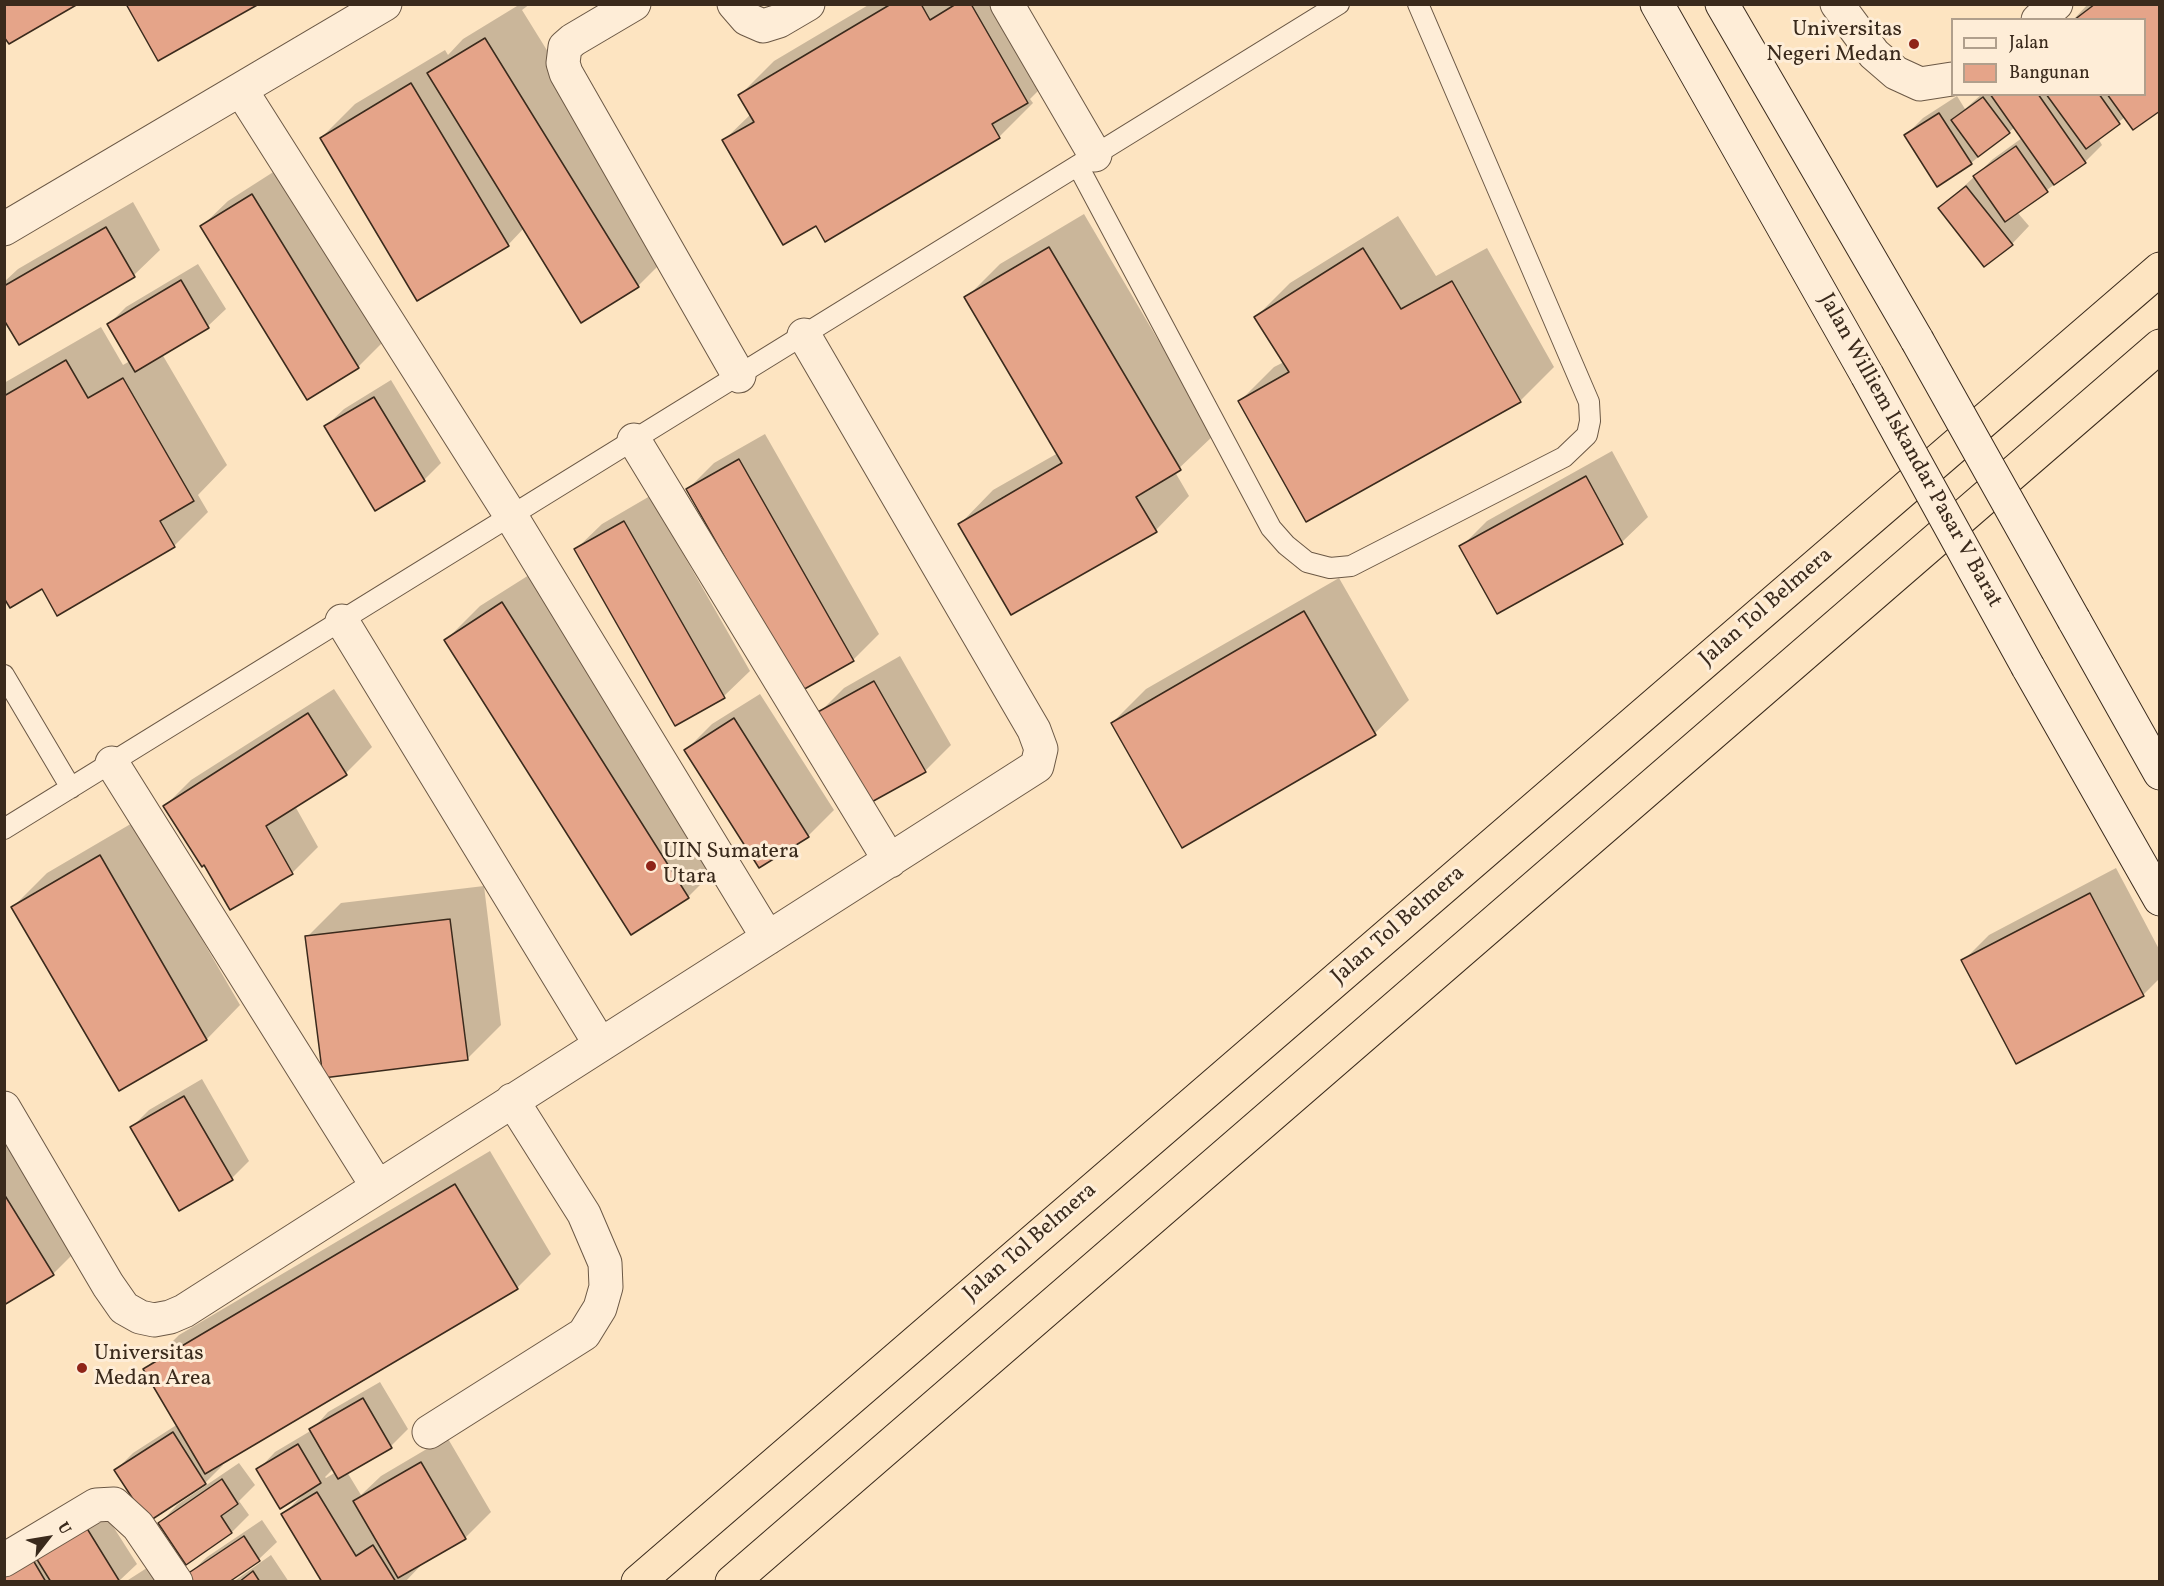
<!DOCTYPE html>
<style>
body{margin:0}
#map{position:relative;width:2164px;height:1586px;overflow:hidden;background:#fde4c1;font-family:Vollkorn,serif}
canvas{display:block}
.frame{position:absolute;inset:0;border:6px solid #3a2a1c;pointer-events:none}
.legend{position:absolute;left:1951px;top:18px;width:195px;height:78px;box-sizing:border-box;background:#feedd7;border:2px solid #b09f8c;margin:0;padding:8px 10px;list-style:none;font-size:18px;color:#3a2a1c}
.legend li{display:flex;align-items:center;gap:12px;height:30px}
.legend b{width:30px;border:2px solid #b09f8c}
.north{position:absolute;left:18px;top:1508px;width:60px;height:60px;-webkit-text-stroke:4px #feedd7;paint-order:stroke;rotate:59deg;font-size:16px;font-weight:700;line-height:24px;text-align:center;color:#3a2a1c}
.north::after{content:'';display:block;margin:auto;width:21px;height:27px;background:#3a2a1c;clip-path:polygon(50% 0,100% 100%,50% 72%,0 100%)}
</style>
<div id="map">
<canvas width="2164" height="1586"></canvas>
<div class="frame"></div>
<ul class="legend">
<li><b style="height:8px;background:#feedd7"></b>Jalan</li>
<li><b style="height:16px;background:#e5a489"></b>Bangunan</li>
</ul>
<div class="north">U</div>
</div>
<script>
const c = document.querySelector('canvas').getContext('2d');
c.lineJoin = 'round';
function fillPath(path, color) { c.fillStyle = color; c.fill(path, 'evenodd'); }
const shape = rows => new Path2D(rows.map(r => 'M' + r).join(''));
function strokePath(path, color, width, dash) { c.strokeStyle = color; c.lineWidth = width; c.lineCap = dash ? 'butt' : 'round'; c.setLineDash(dash || []); c.stroke(path); }
function drawText(font, color, halo, rows, align = 'center') {
  c.font = font + ' Vollkorn,serif'; c.lineWidth = 6; c.setLineDash([]); c.textBaseline = 'middle'; c.strokeStyle = halo; c.fillStyle = color; for (const [text, x, y, turn = 0] of rows) {
    c.save(); c.translate(x, y); c.rotate((+turn || 0) * Math.PI / 180); c.textAlign = isNaN(turn) ? turn : align; if (halo) c.strokeText(text, 0, 0); c.fillText(text, 0, 0); c.restore();
  }
}
fillPath(shape([
 [516,4,530,4,522,10,672,252,638,286,524,228,508,245,321,138,355,104,445,50,448,55,463,39,517,6],
 [870,4,1024,4,1061,68,1030,99,1033,103,999,137,816,224,723,141,751,114,740,95,774,61],
 [2088,4,2160,4,2160,109,2125,117,2098,138,2102,145,2085,162,2017,212,2029,226,2012,244,1940,209,1993,159,2022,138,2015,127,1971,163,1906,135,1923,118,1957,96,1965,109,1982,94,2144,94,2144,20,2073,20],
 [278,169,384,341,358,367,202,226,228,201],
 [133,202,160,250,134,275,19,342,4,317,4,282,18,269],
 [1084,214,1214,435,1175,472,1189,496,1156,530,960,524,993,490,1058,453,966,298,1000,264],
 [1398,216,1436,276,1487,248,1554,367,1520,401,1240,401,1274,367,1284,362,1256,317,1290,283],
 [198,264,226,309,208,326,162,354,227,465,198,495,208,512,174,546,43,587,4,595,4,383,101,327,123,365,130,361,108,325,126,307],
 [391,380,441,463,424,480,326,426,344,409],
 [765,434,879,634,853,660,688,489,714,463],
 [1612,451,1648,517,1622,542,1497,612,1461,547,1487,521],
 [650,496,750,671,724,696,576,549,602,524],
 [537,570,722,863,688,897,632,933,446,640,480,606],
 [1339,578,1409,700,1375,733,1183,846,1112,723,1146,689],
 [900,656,951,745,925,771,818,714,844,688],
 [334,689,372,747,346,773,295,806,318,847,292,873,204,862,165,806,191,780],
 [760,694,834,810,808,836,686,750,712,724],
 [134,822,240,1005,207,1039,119,1089,13,907,47,873],
 [2116,868,2160,951,2160,978,2143,995,1963,961,1989,935],
 [484,886,501,1025,467,1059,307,937,341,903],
 [202,1079,249,1161,232,1178,132,1127,149,1110],
 [4,1104,87,1240,53,1274,4,1303],
 [490,1151,551,1254,517,1288,221,1463,223,1465,202,1486,116,1470,133,1453,178,1424,145,1369,179,1335],
 [380,1382,408,1429,391,1446,347,1472,361,1495,381,1476,447,1437,491,1512,465,1538,425,1561,405,1582,324,1582,283,1514,305,1493,258,1470,275,1452,312,1430,328,1412],
 [334,1468,336,1472,326,1478,325,1477],
 [239,1463,255,1485,239,1501,249,1515,232,1532,186,1563,160,1523,177,1505],
 [100,1506,137,1564,119,1581,4,1582],
 [262,1520,277,1542,259,1559,227,1582,189,1574,207,1557],
 [271,1555,289,1582,233,1582],
 [153,1564,164,1582,125,1582]
]), '#0003');
const building = shape([
 [4,4,78,4,9,44,4,37,4,4],
 [126,4,259,4,158,61,126,4],
 [891,4,921,4,930,20,956,4,971,4,1028,103,992,124,1000,138,825,242,816,226,783,245,722,140,754,122,738,95,891,4],
 [2095,4,2160,4,2160,111,2133,130,2107,94,2144,94,2144,20,2074,20,2095,4],
 [485,38,639,287,581,323,427,73,485,38],
 [411,83,509,246,417,301,320,138,411,83],
 [1990,94,2038,94,2086,163,2054,185,1990,94],
 [2046,94,2099,94,2120,124,2086,149,2046,94],
 [1983,97,2010,133,1978,157,1951,120,1983,97],
 [1939,113,1972,164,1937,187,1904,135,1939,113],
 [2016,146,2048,192,2005,222,1973,176,2016,146],
 [1966,186,2013,245,1984,267,1938,208,1966,186],
 [252,194,359,368,307,400,200,226,252,194],
 [106,227,135,277,19,345,4,320,4,286,106,227],
 [1049,247,1181,470,1136,497,1157,532,1011,615,958,524,1062,463,964,297,1049,247],
 [1363,248,1401,309,1452,281,1521,402,1306,522,1238,401,1289,372,1254,317,1363,248],
 [181,280,209,328,135,372,107,324,181,280],
 [66,360,88,398,123,378,194,501,160,521,175,547,57,616,42,589,10,608,4,598,4,396,66,360],
 [374,397,425,481,375,511,324,426,374,397],
 [739,459,854,661,801,691,686,489,739,459],
 [1586,476,1623,544,1497,614,1459,546,1586,476],
 [624,521,725,698,675,726,574,549,624,521],
 [502,602,689,898,631,935,444,640,502,602],
 [1304,611,1376,735,1182,848,1111,723,1304,611],
 [874,681,926,772,868,804,816,713,874,681],
 [308,713,347,775,266,826,293,874,230,910,204,865,202,867,163,806,308,713],
 [734,718,809,837,759,868,684,750,734,718],
 [100,855,207,1040,119,1091,11,907,100,855],
 [2090,893,2144,996,2016,1064,1961,960,2090,893],
 [450,919,468,1060,323,1078,305,936,450,919],
 [184,1096,233,1180,179,1211,130,1127,184,1096],
 [455,1184,518,1289,205,1474,143,1369,455,1184],
 [4,1194,54,1275,4,1305,4,1194],
 [363,1398,392,1448,338,1479,309,1429,363,1398],
 [173,1432,206,1484,148,1522,114,1470,173,1432],
 [298,1444,321,1483,280,1509,256,1469,298,1444],
 [421,1462,466,1539,398,1578,353,1501,421,1462],
 [222,1479,238,1504,221,1516,232,1533,186,1565,158,1523,222,1479],
 [317,1492,356,1556,373,1545,396,1582,322,1582,281,1514,317,1492],
 [83,1522,120,1582,51,1582,33,1553,83,1522],
 [244,1536,260,1561,229,1582,192,1582,187,1574,244,1536],
 [30,1555,46,1582,4,1582,4,1571,30,1555],
 [253,1571,260,1582,239,1582,253,1571]
]);
fillPath(building, '#e5a489');
strokePath(building, '#3a2a1c', 1.5);
const lane = shape([
 [1078,166,1271,528,1286,545,1307,562,1330,568,1351,566,1564,457,1587,435,1590,421,1589,402,1418,4],
 [4,675,71,788],
 [4,829,1339,4]
]);
const street = shape([
 [634,4,573,40,565,47,563,63,566,73,739,376],
 [734,4,747,19,763,26,779,21,808,4],
 [1007,4,1095,155],
 [1837,4,1874,54,1896,73,1920,84,1952,79],
 [2038,20,2056,4],
 [241,90,511,516,768,938],
 [4,229,385,4],
 [634,440,890,861],
 [342,621,600,1044],
 [112,763,377,1186],
 [4,1108,108,1285,124,1308,140,1317,154,1320,170,1317,184,1311,1037,766,1041,749,1034,730,804,335],
 [429,1432,584,1334,600,1308,606,1287,605,1263,584,1214,512,1100],
 [4,1560,96,1505,114,1504,138,1526,176,1582]
]);
const secondary = shape([
 [1657,4,1867,375],
 [1722,4,1917,340],
 [2074,620,2160,773],
 [2028,667,2160,899]
]);
const highway = shape([
 [638,1582,2160,269],
 [732,1582,2160,346]
]);
strokePath(lane, '#6b5845', 22);
strokePath(street, '#6b5845', 35);
strokePath(secondary, '#3a2a1c', 35);
strokePath(highway, '#3a2a1c', 35);
strokePath(lane, '#feedd7', 20);
strokePath(street, '#feedd7', 33);
strokePath(secondary, '#feedd7', 33);
strokePath(highway, '#fde4c1', 33);
const secondaryBridge = shape([
 [1917,340,2074,620],
 [1867,375,2028,667]
]);
strokePath(secondaryBridge, '#3a2a1c', 35, []);
strokePath(secondaryBridge, '#feedd7', 33);
for (const [x, y, r, color] of [
 [1914,44,6,"#8f2418"],
 [651,866,6,"#8f2418"],
 [82,1368,6,"#8f2418"]
]) { const dot = new Path2D(); dot.arc(x, y, r, 0, 2 * Math.PI); c.fillStyle = color; c.fill(dot); strokePath(dot, '#feedd7', 2); }
drawText('22px', '#3a2a1c', '#feedd7', [
 ["Universitas",1902,31,"right"],
 ["Negeri Medan",1902,56,"right"],
 ["UIN Sumatera",663,853],
 ["Utara",663,878],
 ["Universitas",94,1355],
 ["Medan Area",94,1380]
], 'left');
drawText('22px', '#3a2a1c', '#feedd7', [
 ["Jalan Williem Iskandar Pasar V Barat",1909,451,61],
 ["Jalan Tol Belmera",1767,608,-41],
 ["Jalan Tol Belmera",1399,926,-41],
 ["Jalan Tol Belmera",1031,1243,-41]
]);
</script>
